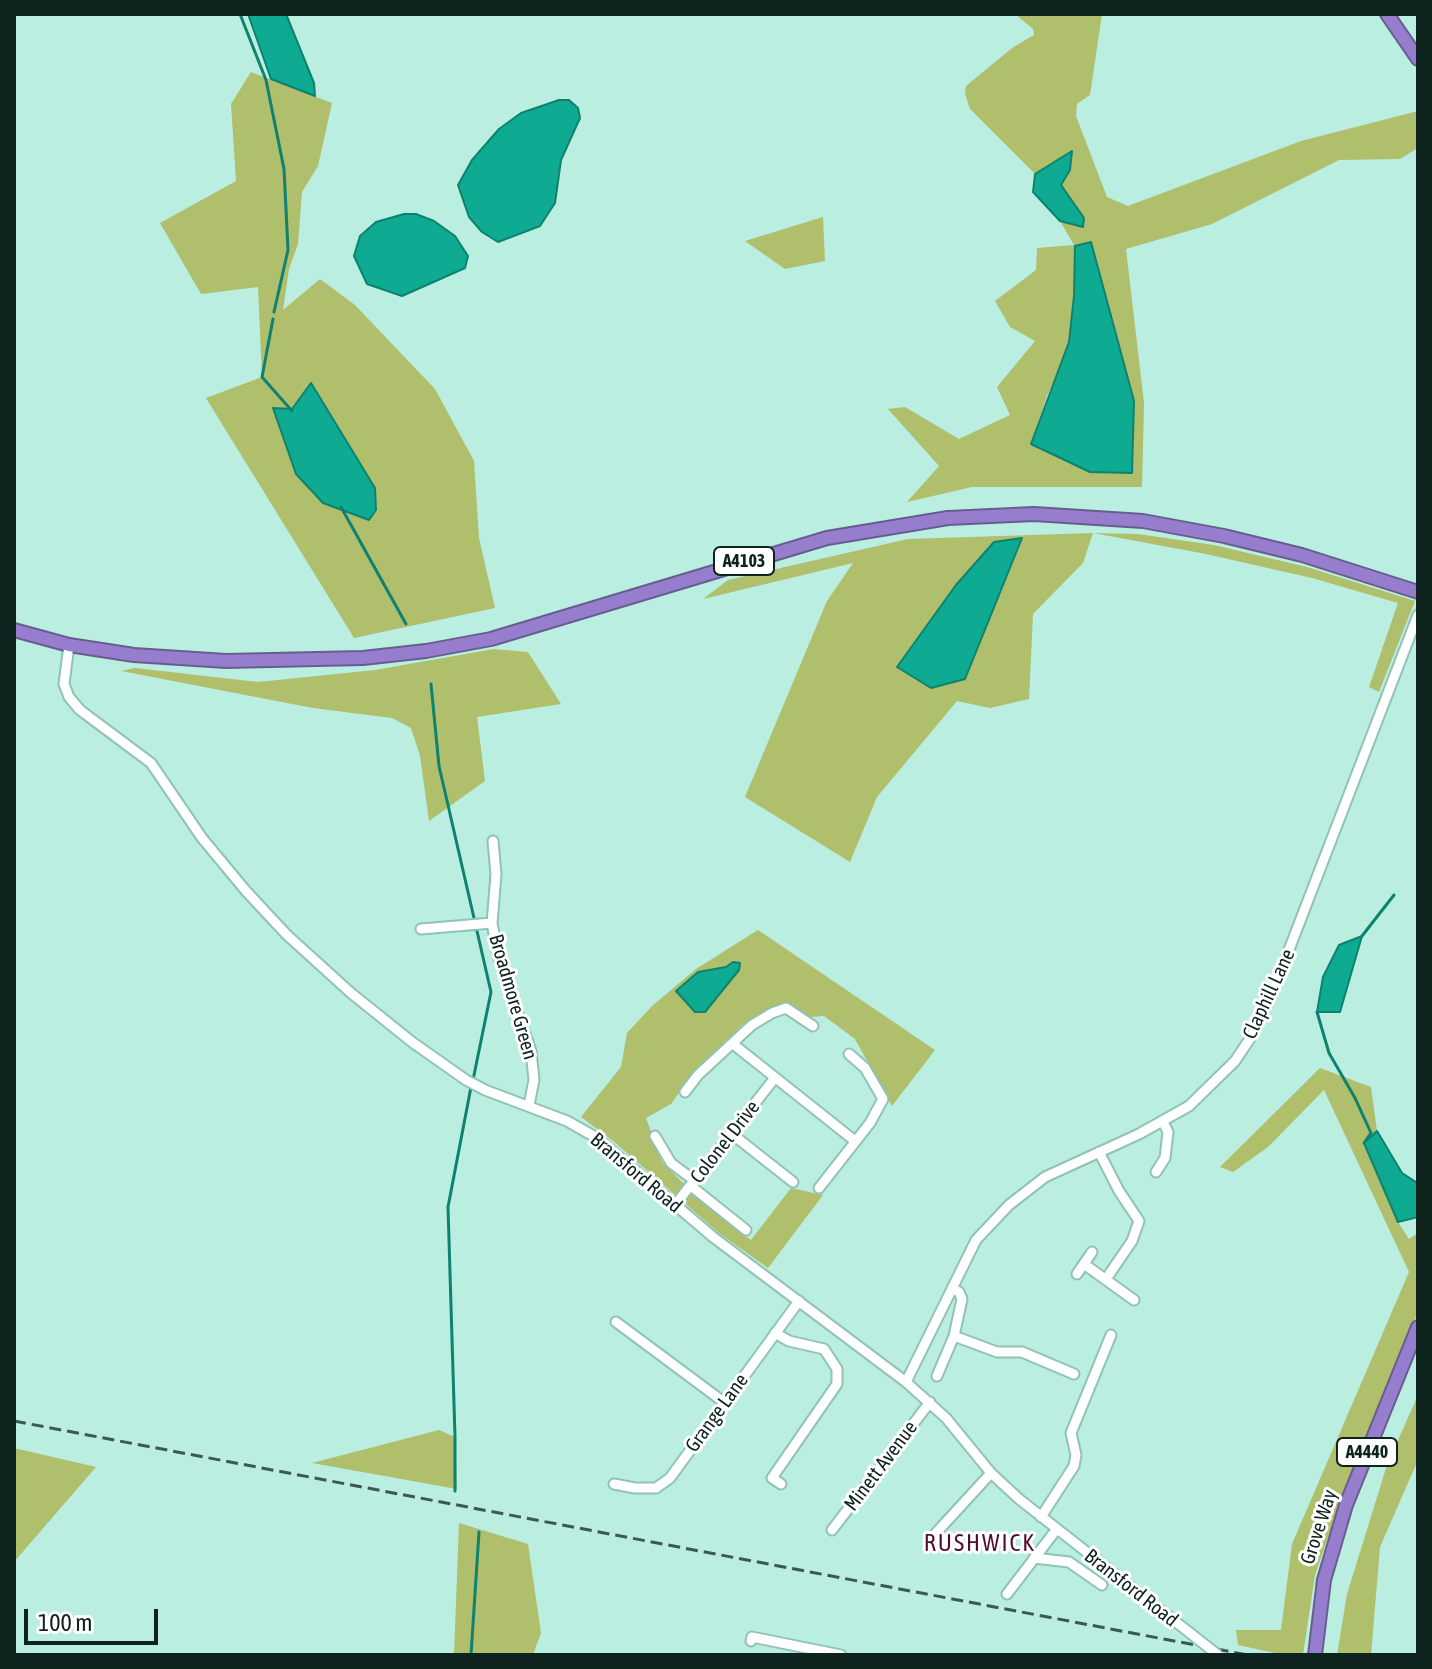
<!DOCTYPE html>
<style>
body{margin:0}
#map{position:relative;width:1432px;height:1669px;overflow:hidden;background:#b9eee0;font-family:"Asap Condensed",sans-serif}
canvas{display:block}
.frame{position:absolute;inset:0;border:16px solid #0e231e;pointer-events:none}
.scale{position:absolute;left:24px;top:1609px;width:134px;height:36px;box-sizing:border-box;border:4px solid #0e231e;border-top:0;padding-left:10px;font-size:24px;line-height:28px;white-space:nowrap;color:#0e231e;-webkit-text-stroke:6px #fff;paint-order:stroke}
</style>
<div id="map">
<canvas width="1432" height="1669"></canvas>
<div class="frame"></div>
<div class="scale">100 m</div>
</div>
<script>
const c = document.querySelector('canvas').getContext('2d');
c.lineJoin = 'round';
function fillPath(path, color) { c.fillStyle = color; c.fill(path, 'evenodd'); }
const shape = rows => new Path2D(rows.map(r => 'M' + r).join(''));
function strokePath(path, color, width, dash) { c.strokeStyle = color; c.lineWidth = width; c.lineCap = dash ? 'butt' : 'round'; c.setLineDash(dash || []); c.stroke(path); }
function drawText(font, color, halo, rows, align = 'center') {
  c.font = font + ' "Asap Condensed",sans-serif'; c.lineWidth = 6; c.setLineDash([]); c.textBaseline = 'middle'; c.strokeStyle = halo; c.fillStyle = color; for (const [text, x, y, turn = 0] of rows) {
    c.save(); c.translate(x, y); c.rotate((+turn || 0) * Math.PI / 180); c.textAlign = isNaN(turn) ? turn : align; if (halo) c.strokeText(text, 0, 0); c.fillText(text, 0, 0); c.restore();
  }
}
fillPath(shape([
 [1015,14,1102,14,1090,95,1077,104,1076,116,1107,197,1128,206,1301,141,1418,111,1418,148,1400,159,1339,160,1212,224,1126,249,1144,403,1142,487,972,487,907,502,939,466,888,409,905,407,959,439,1010,415,997,387,1035,341,1010,327,995,301,1036,270,1037,248,1074,245,1060,221,1083,227,1084,218,1061,185,1070,170,1072,152,1035,174,970,109,965,94,966,86,1012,48,1034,35,1033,29],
 [1075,246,1103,294,1114,324,1031,444,1047,396,1068,349,1074,296],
 [251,72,332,103,318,166,302,192,298,244,289,269,283,310,320,279,355,305,435,389,474,461,479,538,495,608,354,638,206,398,262,377,258,287,201,294,160,223,236,181,231,104],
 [311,383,345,437,375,488,274,408,292,409],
 [823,217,825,261,785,269,745,241],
 [1093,533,1138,534,1214,545,1307,567,1415,601,1379,692,1369,687,1398,603,1312,578,1206,554,1093,533,1083,563,1033,614,1029,699,990,708,957,701,877,797,850,862,745,797,827,601,853,563,703,599,728,580,908,539],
 [494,649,528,652,561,704,477,717,485,781,429,821,420,756,411,728,392,718,313,708,121,671,135,668,258,682,375,670],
 [758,930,935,1050,892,1106,855,1039,824,1016,810,1017,786,1002,742,1025,689,1079,671,1104,646,1118,662,1162,694,1194,751,1240,791,1188,823,1195,768,1268,719,1233,613,1141,581,1117,621,1067,627,1033,652,1006,696,969],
 [726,967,739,970,717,999,676,991,698,972],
 [1320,1068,1371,1087,1377,1131,1365,1144,1398,1222,1409,1239,1418,1233,1418,1311,1337,1512,1315,1575,1303,1655,1284,1655,1238,1645,1236,1630,1281,1630,1292,1544,1409,1272,1324,1090,1268,1147,1233,1172,1220,1167],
 [1418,1395,1418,1460,1380,1547,1371,1655,1337,1655,1347,1594,1387,1465],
 [439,1430,455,1437,457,1489,312,1463],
 [14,1448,96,1467,14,1562],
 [459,1523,528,1544,541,1633,533,1655,454,1655]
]), '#afbf6b');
const water = shape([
 [248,14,286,14,314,83,315,96,271,79,248,14],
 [559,100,569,100,578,108,580,118,561,160,555,203,540,226,498,242,482,232,469,217,458,185,472,160,499,129,521,113,559,100],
 [1072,151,1070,170,1061,185,1084,218,1083,227,1060,221,1033,192,1035,174,1072,151],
 [404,214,416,214,434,221,455,236,468,256,465,268,402,296,367,284,354,256,360,236,376,222,404,214],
 [1091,242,1134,401,1132,473,1090,472,1031,444,1069,342,1074,296,1075,246,1091,242],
 [311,383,375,488,376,510,369,520,323,503,296,474,273,408,292,409,311,383],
 [1022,538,965,679,931,688,897,667,956,585,994,542,1022,538],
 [1362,936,1340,1012,1317,1012,1323,977,1339,945,1362,936],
 [733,962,740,963,739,970,705,1012,695,1012,676,991,698,972,726,967,733,962],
 [1377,1131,1402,1173,1416,1182,1418,1188,1418,1217,1398,1222,1364,1143,1377,1131]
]);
fillPath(water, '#0eaa92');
strokePath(water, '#0e826f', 2);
strokePath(shape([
 [240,14,266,80,284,169,288,250,274,312],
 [273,319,262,377,292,411],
 [341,507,406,624],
 [431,684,439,766,491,992,473,1080],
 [1362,936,1394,895],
 [1317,1012,1329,1053,1355,1098,1371,1133,1364,1143],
 [455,1491,455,1437,448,1207,471,1087],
 [471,1655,479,1532]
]), '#0e826f', 3);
const minor = shape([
 [69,645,64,684,69,697,80,710,151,763,202,838,246,891,287,935,351,993,412,1042,466,1080,485,1090,567,1121,597,1138,713,1237,906,1382,946,1418,991,1473,1019,1499,1190,1633],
 [493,841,496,874,492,923,498,956,531,1051,534,1080,529,1105],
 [421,929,492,923],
 [733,1044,855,1141],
 [685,1092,698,1075,752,1025,772,1013,786,1008,813,1026],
 [732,1134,793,1182],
 [655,1136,671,1163,695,1181],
 [1099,1152,1119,1191,1139,1221,1132,1241,1106,1279],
 [1156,1172,1165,1158,1168,1132,1163,1122],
 [691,1186,746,1230],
 [819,1188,870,1123,883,1099,865,1068,849,1054],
 [675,1205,774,1079],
 [1084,1264,1134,1300],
 [1077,1274,1092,1252],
 [953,1289,959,1292,962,1299,954,1336,997,1352,1022,1352,1074,1374],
 [616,1322,725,1403],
 [775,1333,789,1341,824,1349,837,1369,837,1384,772,1478,781,1484],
 [937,1376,954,1336],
 [906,1382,976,1240,1009,1205,1045,1177,1139,1134,1189,1106,1235,1061,1251,1037,1270,999,1418,615],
 [614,1484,635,1488,656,1488,670,1478,799,1301],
 [1041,1517,1074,1466,1076,1455,1071,1433,1111,1335],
 [832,1530,930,1402],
 [936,1533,991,1473],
 [1034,1558,1069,1562,1102,1585],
 [1007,1594,1056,1530],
 [751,1641,752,1637,841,1655]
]);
const highway = shape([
 [1387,14,1418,59],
 [14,630,69,645,134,655,226,661,363,658,426,651,491,639,827,538,948,518,1034,514,1143,521,1224,536,1302,555,1418,592],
 [1315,1655,1324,1580,1346,1505,1418,1327]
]);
strokePath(minor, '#90c3b6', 13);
strokePath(highway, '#675e90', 16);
strokePath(minor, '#fff', 9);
strokePath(highway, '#977dce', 12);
strokePath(shape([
 [14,1421,1248,1655]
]), '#3b5851', 3, [12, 6]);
const minorBridge = shape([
 [1190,1633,1218,1655]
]);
strokePath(minorBridge, '#90c3b6', 13, []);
strokePath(minorBridge, '#fff', 9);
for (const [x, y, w] of [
 [744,561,60],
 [1367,1452,60]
]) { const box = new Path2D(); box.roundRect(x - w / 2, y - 14, w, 28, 6); c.fillStyle = '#fff'; c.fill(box); strokePath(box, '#0e231e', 2); }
drawText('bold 18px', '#0e231e', null, [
 ["A4103",744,561],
 ["A4440",1367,1452]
]);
drawText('20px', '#0e231e', '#fff', [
 ["Claphill Lane",1269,994,-65],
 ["Broadmore Green",513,997,74],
 ["Colonel Drive",725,1142,-52],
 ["Bransford Road",636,1173,40],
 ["Grange Lane",717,1413,-54],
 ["Minett Avenue",881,1466,-53],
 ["Grove Way",1319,1527,-72],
 ["Bransford Road",1131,1588,38]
]);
c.letterSpacing = '2px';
drawText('24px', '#500e2c', '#fff', [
 ["RUSHWICK",980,1543]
]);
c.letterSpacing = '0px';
</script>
